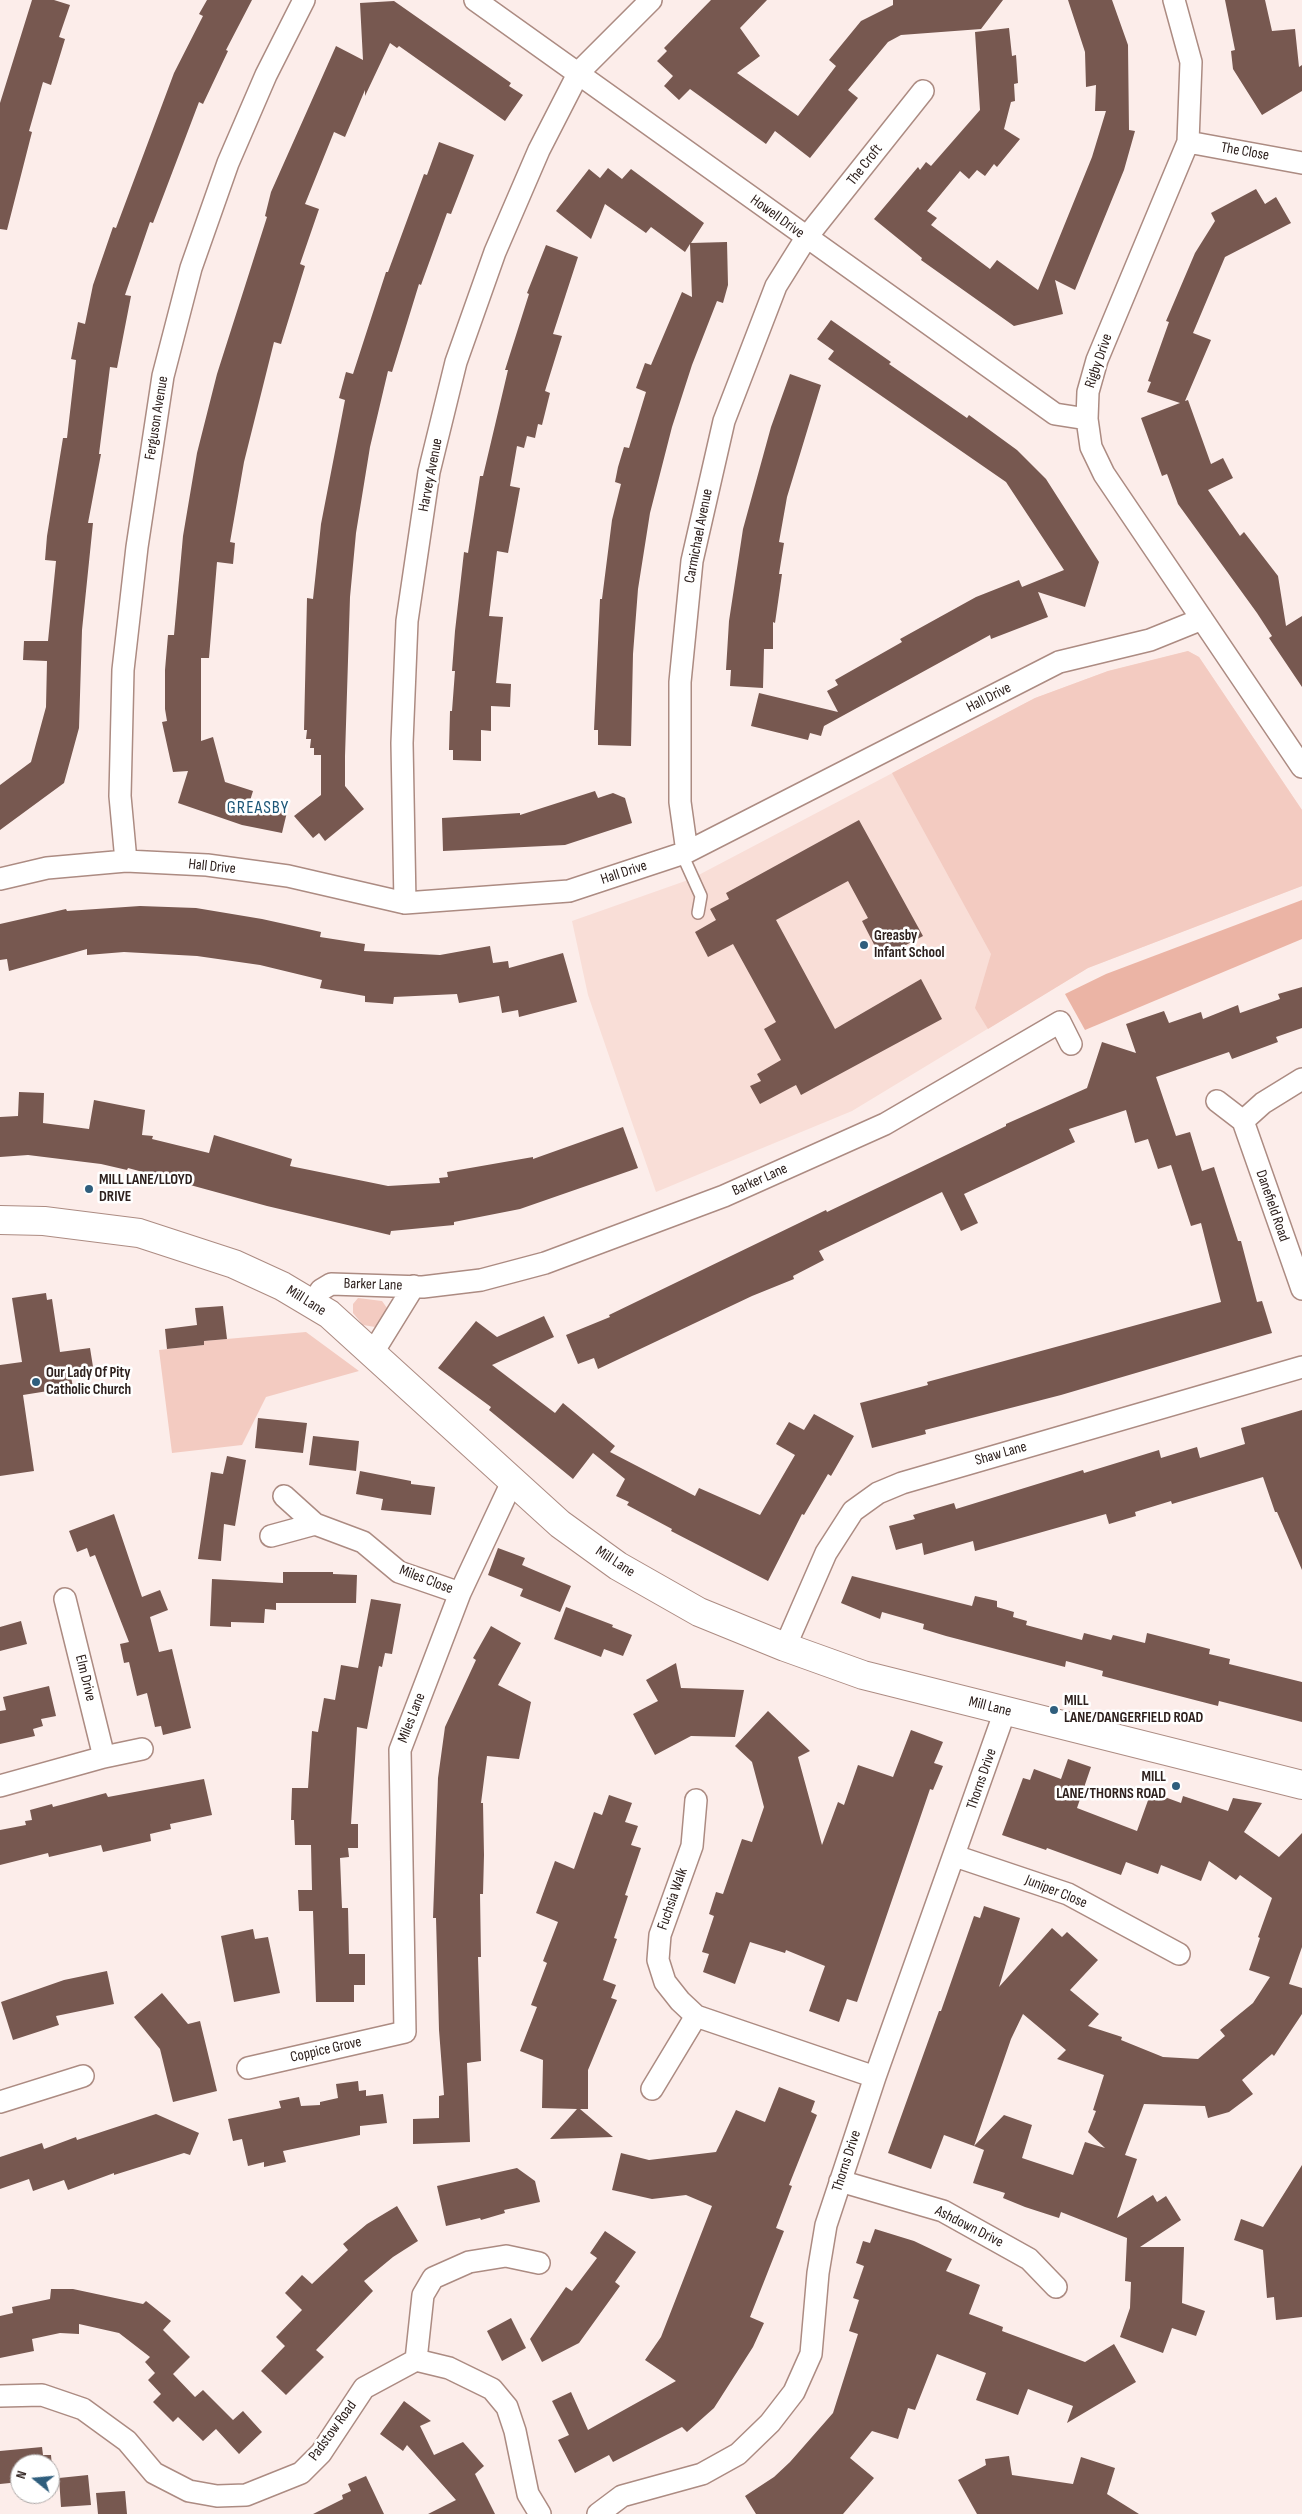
<!DOCTYPE html>
<style>
body{margin:0}
#map{position:relative;width:1302px;height:2514px;overflow:hidden;background:#fcedea;font-family:"Sofia Sans Condensed",sans-serif}
canvas{display:block}
.north{position:absolute;left:10px;top:2454px;width:50px;height:50px;box-sizing:border-box;background:#fff;border:1px solid #aba6a5;border-radius:50%;rotate:287deg;font-size:14px;font-weight:700;line-height:20px;text-align:center;color:#2d201d}
.north::after{content:'';display:block;margin:auto;width:18px;height:22px;background:#2f5e7d;clip-path:polygon(50% 0,100% 100%,50% 72%,0 100%)}
</style>
<div id="map">
<canvas width="1302" height="2514"></canvas>
<div class="north">N</div>
</div>
<script>
const c = document.querySelector('canvas').getContext('2d');
c.lineJoin = 'round';
function fillPath(path, color) { c.fillStyle = color; c.fill(path, 'evenodd'); }
const shape = rows => new Path2D(rows.map(r => 'M' + r).join(''));
function strokePath(path, color, width, dash) { c.strokeStyle = color; c.lineWidth = width; c.lineCap = dash ? 'butt' : 'round'; c.setLineDash(dash || []); c.stroke(path); }
function drawText(font, color, halo, rows, align = 'center') {
  c.font = font + ' "Sofia Sans Condensed",sans-serif'; c.lineWidth = 5; c.setLineDash([]); c.textBaseline = 'middle'; c.strokeStyle = halo; c.fillStyle = color; for (const [text, x, y, turn = 0] of rows) {
    c.save(); c.translate(x, y); c.rotate((+turn || 0) * Math.PI / 180); c.textAlign = isNaN(turn) ? turn : align; if (halo) c.strokeText(text, 0, 0); c.fillText(text, 0, 0); c.restore();
  }
}
fillPath(shape([
 [1188,651,1199,657,1302,810,1302,886,1088,968,852,1111,656,1192,588,995,572,921,691,879,1035,698,1108,671]
]), '#f9ded7');
fillPath(shape([
 [1188,651,1199,657,1302,810,1302,886,1088,968,988,1029,975,1008,991,954,892,773,1035,698,1108,671],
 [358,1298,382,1301,387,1308,384,1316,375,1327,363,1325,353,1313,353,1304],
 [306,1332,359,1371,266,1397,242,1445,172,1453,159,1350,204,1345,204,1341]
]), '#f3cbc1');
fillPath(shape([
 [1302,900,1302,939,1085,1030,1065,994,1106,974]
]), '#ebb4a5');
fillPath(shape([
 [32,0,54,0,70,5,59,37,65,39,51,85,43,82,29,131,32,132,7,230,0,229,0,103],
 [207,0,252,0,226,50,228,51,203,104,199,102,153,223,150,222,125,295,131,296,117,368,110,367,99,454,101,454,88,523,93,523,82,630,79,728,64,783,0,830,0,785,31,762,46,707,47,661,23,660,24,641,48,641,56,561,45,560,47,536,63,438,67,438,76,360,71,359,78,322,85,324,93,285,113,227,116,228,174,73,203,16,199,14],
 [711,0,767,0,740,28,760,56,737,73,798,116,836,66,829,60,861,21,893,5,893,0,1003,0,981,29,901,35,888,42,848,90,858,98,810,158,775,131,766,144,690,89,679,100,664,86,673,76,657,61,667,51,664,48],
 [1068,0,1112,0,1128,45,1129,130,1135,131,1124,170,1075,290,1055,280,1063,314,1014,326,921,260,922,258,874,219,918,167,920,170,926,162,931,166,980,110,975,32,1009,28,1012,56,1016,55,1018,83,1014,84,1015,101,1011,102,1004,129,1020,139,997,167,994,164,985,176,977,170,969,179,960,171,927,211,937,218,931,225,990,269,997,260,1038,290,1092,157,1106,111,1095,111,1096,85,1086,87,1085,52],
 [1225,0,1265,0,1272,31,1295,29,1299,67,1302,65,1302,91,1262,115,1233,69,1231,51,1235,50],
 [394,1,511,83,509,86,523,95,505,121,399,46,397,48,390,43,365,96,365,90,345,137,334,132,305,204,319,209,300,264,305,266,281,344,274,342,244,462,230,542,235,543,233,564,217,562,209,658,201,658,201,741,213,737,225,782,253,791,249,804,287,812,282,833,242,825,178,803,188,771,173,772,162,722,167,721,165,709,165,670,168,635,174,635,183,536,197,453,217,374,267,217,265,216,271,192,336,46,363,60,360,3],
 [439,142,474,155,451,214,447,213,421,285,419,284,392,372,388,371,370,447,356,533,350,597,345,756,345,786,364,809,325,841,319,833,313,838,294,816,321,795,321,755,314,755,314,748,310,748,311,739,306,739,307,730,304,730,307,598,313,599,321,524,345,400,339,398,346,372,353,374,386,272,388,272,424,174,427,175],
 [608,168,622,179,631,169,704,223,691,243,727,242,728,285,723,303,717,301,692,365,672,427,650,513,638,589,633,654,631,746,598,745,598,730,594,730,600,599,602,599,612,520,621,484,615,482,618,467,624,447,629,448,646,392,636,388,645,363,651,365,682,292,692,297,690,244,685,252,651,227,646,233,605,204,591,239,556,211,589,169,600,178],
 [1256,189,1265,204,1276,197,1291,223,1225,257,1193,333,1211,340,1185,401,1188,400,1211,464,1223,458,1233,478,1208,490,1240,536,1244,532,1278,576,1286,626,1302,616,1302,687,1269,638,1272,636,1257,613,1178,504,1167,474,1162,476,1141,418,1180,403,1147,392,1151,382,1148,381,1169,322,1166,321,1195,253,1215,221,1211,213],
 [546,245,578,257,553,334,562,336,545,391,550,393,542,425,538,424,535,438,527,436,524,448,517,446,510,486,520,488,508,553,497,551,489,616,503,617,496,683,511,684,510,707,491,706,491,731,481,730,481,761,453,760,453,750,449,750,450,711,452,711,455,671,452,671,455,631,464,552,468,553,480,476,483,476,508,370,505,370,529,294,527,293],
 [831,320,891,362,889,364,967,418,969,415,1017,450,1046,479,1099,562,1085,607,1038,592,1048,617,991,639,990,635,824,726,821,736,810,733,808,740,751,726,759,693,838,712,827,691,838,685,835,680,902,642,900,639,976,597,1019,580,1022,587,1064,570,1006,482,828,359,834,351,817,339],
 [790,374,821,385,787,497,779,542,784,543,779,574,782,574,775,623,773,622,773,649,764,649,763,688,730,686,731,670,726,670,729,621,743,529,771,427],
 [595,791,598,798,613,793,625,798,632,823,565,845,443,851,442,818,520,813,520,815],
 [859,820,923,936,881,958,862,921,868,918,848,881,776,920,835,1029,921,979,942,1019,801,1095,796,1085,760,1104,750,1086,761,1081,757,1074,781,1060,764,1029,776,1022,733,944,708,957,695,932,716,920,710,909,729,899,726,893],
 [140,906,196,908,262,919,321,932,320,937,365,944,364,951,440,955,490,946,493,963,508,961,509,968,563,953,577,1002,519,1017,518,1010,502,1013,499,996,459,1003,457,994,394,997,393,1004,365,1002,365,996,320,988,322,980,260,965,197,956,124,952,87,955,87,949,9,971,7,959,0,960,0,924,66,909,67,911],
 [1302,987,1302,1028,1276,1037,1278,1042,1232,1059,1229,1052,1156,1077,1176,1136,1190,1132,1202,1171,1214,1167,1238,1241,1241,1241,1257,1302,1262,1301,1272,1333,1061,1395,925,1430,926,1434,872,1448,860,1403,928,1385,927,1382,1221,1302,1201,1223,1191,1226,1171,1165,1158,1169,1148,1139,1135,1143,1126,1110,1069,1129,1075,1142,964,1194,978,1223,961,1231,942,1192,819,1251,824,1260,793,1276,794,1279,752,1296,598,1369,594,1358,578,1364,566,1335,610,1317,609,1315,826,1210,827,1212,913,1171,1006,1126,1006,1124,1087,1088,1102,1042,1136,1053,1126,1024,1164,1011,1169,1023,1201,1012,1203,1019,1238,1005,1240,1013,1280,999,1278,994],
 [19,1092,44,1093,43,1123,89,1129,94,1100,145,1110,142,1135,153,1136,152,1139,209,1153,214,1135,292,1159,290,1166,388,1186,440,1183,439,1178,448,1177,447,1172,533,1157,533,1159,623,1127,638,1168,520,1209,454,1222,454,1225,391,1231,390,1235,267,1206,128,1168,127,1170,101,1164,28,1155,0,1157,0,1117,18,1116],
 [46,1293,47,1300,52,1299,60,1352,90,1348,94,1373,71,1377,73,1387,23,1395,34,1471,0,1476,0,1365,22,1362,12,1298],
 [223,1306,227,1339,204,1341,204,1345,167,1349,165,1329,197,1325,195,1308],
 [544,1316,554,1337,492,1365,555,1413,563,1403,615,1446,610,1452,695,1496,699,1488,760,1515,795,1455,776,1444,789,1422,804,1430,814,1414,854,1436,831,1476,828,1474,804,1515,802,1514,768,1581,671,1531,672,1529,627,1505,629,1502,616,1496,625,1479,593,1453,573,1479,489,1410,491,1407,438,1368,476,1321,497,1337],
 [1302,1410,1302,1570,1277,1512,1275,1512,1263,1477,1172,1504,1171,1501,1135,1512,1136,1516,1109,1524,1106,1514,975,1551,973,1541,924,1555,922,1543,896,1550,889,1526,915,1519,913,1515,954,1503,956,1509,1083,1470,1084,1473,1159,1450,1161,1458,1197,1447,1200,1458,1245,1444,1241,1428],
 [258,1418,307,1423,303,1453,255,1448],
 [313,1436,359,1441,356,1471,309,1465],
 [227,1456,246,1460,235,1526,224,1524,221,1561,198,1559,211,1472,223,1474],
 [360,1471,411,1481,411,1484,435,1487,431,1515,381,1510,383,1499,356,1494],
 [114,1514,142,1597,160,1590,168,1610,150,1617,159,1652,172,1649,191,1728,163,1735,161,1726,155,1727,147,1693,137,1696,129,1662,124,1663,120,1644,129,1642,95,1555,90,1557,87,1548,77,1552,69,1531],
 [498,1548,525,1558,522,1565,571,1586,560,1612,520,1596,523,1589,488,1575],
 [283,1572,333,1572,333,1574,357,1575,356,1603,276,1603,276,1610,265,1609,264,1623,231,1622,231,1627,210,1626,212,1579,283,1583],
 [852,1576,972,1606,975,1596,997,1601,997,1607,1014,1612,1013,1617,1027,1621,1026,1625,1082,1640,1084,1633,1111,1640,1113,1635,1145,1643,1147,1633,1210,1649,1209,1654,1230,1659,1229,1664,1302,1682,1302,1722,1219,1701,1218,1706,1102,1676,1103,1671,1066,1661,1065,1667,946,1636,923,1629,924,1624,882,1612,880,1619,841,1603],
 [371,1599,401,1604,392,1654,385,1653,382,1667,379,1666,367,1729,357,1727,351,1824,358,1824,358,1848,348,1848,349,1857,340,1858,342,1908,348,1908,349,1954,365,1954,365,1985,354,1985,354,2002,316,2002,313,1911,299,1911,298,1890,312,1890,311,1845,295,1845,294,1820,291,1820,292,1788,308,1788,312,1731,318,1732,324,1698,335,1700,341,1665,358,1668],
 [566,1607,613,1625,612,1627,632,1635,623,1656,604,1649,601,1657,554,1639],
 [21,1621,27,1644,0,1651,0,1627],
 [491,1626,521,1643,498,1685,531,1702,519,1759,487,1756,481,1803,483,1803,484,1855,483,1894,480,1894,481,1957,478,1957,481,2061,467,2063,470,2142,413,2144,413,2119,439,2118,439,2096,444,2095,439,2030,436,1918,433,1918,438,1778,445,1727,476,1660,473,1658],
 [676,1663,681,1688,744,1690,735,1737,691,1736,655,1755,633,1714,658,1701,646,1680],
 [49,1686,56,1716,41,1719,43,1726,33,1729,35,1736,0,1744,0,1711,6,1710,3,1697],
 [768,1711,810,1751,798,1757,822,1845,838,1802,844,1805,858,1765,893,1777,911,1730,943,1742,934,1763,943,1766,933,1790,930,1789,857,2002,847,1999,839,2022,809,2011,825,1966,786,1950,785,1953,750,1942,735,1984,703,1972,709,1954,702,1952,714,1916,709,1914,716,1892,723,1894,742,1839,752,1842,764,1807,752,1762,735,1746],
 [1068,1759,1091,1767,1077,1808,1137,1831,1151,1792,1181,1803,1183,1796,1228,1811,1233,1798,1262,1803,1244,1832,1279,1857,1302,1833,1302,1947,1289,1984,1302,1988,1302,2014,1274,2056,1272,2054,1242,2080,1253,2094,1229,2112,1208,2118,1205,2106,1144,2104,1125,2155,1137,2159,1117,2218,1153,2195,1157,2202,1166,2196,1181,2220,1140,2247,1184,2247,1182,2303,1205,2311,1196,2336,1172,2328,1163,2353,1120,2337,1130,2308,1131,2282,1125,2281,1127,2238,1061,2212,1059,2218,1025,2207,1003,2198,1005,2193,973,2183,984,2150,974,2146,1004,2115,1032,2125,1022,2158,1073,2175,1085,2142,1105,2148,1088,2132,1096,2111,1093,2110,1104,2075,1057,2059,1066,2050,1023,2014,1011,2039,974,2146,944,2135,931,2169,888,2153,939,2011,941,2011,974,1916,980,1918,984,1906,1020,1918,999,1987,1052,1928,1062,1937,1067,1932,1098,1960,1070,1990,1099,2014,1088,2026,1122,2037,1121,2040,1163,2057,1198,2059,1225,2036,1220,2030,1253,2003,1270,1977,1249,1970,1260,1938,1258,1937,1272,1898,1240,1875,1236,1880,1209,1861,1201,1881,1161,1865,1158,1874,1126,1862,1121,1875,1047,1848,1046,1850,1002,1835,1023,1778,1030,1780,1034,1769,1061,1779],
 [204,1779,212,1815,170,1824,171,1829,150,1834,151,1841,103,1852,101,1845,49,1857,48,1853,0,1865,0,1830,26,1825,25,1821,32,1820,30,1810,52,1804,53,1807,106,1793,108,1797],
 [609,1795,632,1803,625,1822,638,1826,631,1845,641,1848,625,1895,628,1896,614,1938,617,1939,603,1980,616,1985,611,1998,617,2000,588,2070,588,2109,580,2109,613,2137,550,2139,577,2109,542,2108,543,2060,520,2051,537,2007,531,2005,547,1963,543,1961,558,1922,536,1913,555,1861,574,1869,594,1812,602,1815],
 [253,1929,255,1939,268,1937,280,1993,234,2002,221,1936],
 [107,1971,114,2004,56,2016,59,2025,13,2040,1,2002,64,1980],
 [162,1993,188,2024,200,2021,217,2091,173,2102,160,2049,134,2017],
 [358,2081,359,2091,366,2090,366,2096,383,2094,387,2123,360,2126,360,2135,283,2151,286,2162,264,2167,264,2162,248,2166,242,2139,233,2141,228,2119,281,2108,279,2101,299,2097,301,2106,320,2105,320,2102,338,2098,336,2084],
 [779,2087,815,2101,811,2112,817,2115,789,2185,792,2186,776,2228,784,2231,750,2317,764,2323,753,2347,714,2408,687,2432,682,2427,613,2462,609,2455,575,2473,558,2440,569,2435,552,2401,571,2392,588,2430,676,2381,645,2360,661,2337,712,2206,686,2195,652,2199,612,2190,621,2153,649,2160,716,2152,736,2110,765,2122],
 [156,2114,199,2133,190,2155,184,2153,114,2175,114,2173,68,2190,64,2180,33,2191,29,2179,0,2189,0,2157,42,2143,44,2149,76,2137,77,2140],
 [1302,2165,1302,2317,1276,2320,1274,2297,1267,2298,1263,2250,1234,2240,1241,2219,1263,2227],
 [517,2168,535,2181,540,2202,504,2210,505,2213,481,2220,480,2218,446,2226,437,2186],
 [397,2206,418,2241,393,2257,364,2281,373,2291,316,2350,324,2357,286,2395,261,2371,285,2346,276,2337,302,2310,285,2293,302,2275,312,2284,348,2250,343,2244,367,2224],
 [875,2229,914,2241,952,2259,946,2271,980,2285,969,2314,1003,2327,1002,2331,1085,2362,1114,2344,1136,2382,1067,2423,1073,2406,1028,2389,1018,2415,976,2400,986,2373,937,2354,915,2410,908,2408,898,2439,872,2431,850,2458,874,2478,843,2514,756,2514,745,2496,774,2477,790,2462,833,2413,858,2334,849,2331,859,2300,853,2298,864,2266,856,2263,863,2241,870,2243],
 [605,2231,636,2252,615,2282,620,2286,579,2343,542,2362,530,2339,566,2287,572,2291,597,2258,590,2253],
 [51,2289,73,2289,143,2304,146,2301,171,2321,163,2330,190,2357,173,2374,195,2397,203,2390,233,2420,243,2411,262,2432,239,2454,216,2429,203,2441,178,2417,173,2422,153,2402,161,2394,148,2380,155,2373,145,2362,150,2357,119,2333,79,2324,79,2334,60,2333,32,2339,34,2351,0,2358,0,2316,13,2313,12,2307,50,2299],
 [511,2318,526,2348,502,2361,487,2331],
 [404,2401,431,2421,420,2426,434,2455,463,2442,484,2466,475,2474,495,2514,428,2514,456,2500,407,2445,403,2451,380,2434],
 [42,2447,43,2455,51,2455,53,2479,50,2479,50,2464,20,2464,20,2482,0,2484,0,2451],
 [1009,2456,1012,2475,1073,2484,1081,2457,1115,2468,1107,2494,1139,2514,977,2514,958,2480,986,2465,985,2459],
 [88,2475,91,2505,61,2507,59,2478],
 [366,2476,384,2514,313,2514,343,2499,342,2495,351,2491,348,2484],
 [125,2491,127,2514,98,2514,96,2493]
]), '#775850');
const service = shape([
 [682,854,701,896,698,913]
]);
const minor = shape([
 [475,0,1055,414,1087,419],
 [1174,0,1191,62,1188,142,1097,360,1088,392,1087,419,1091,447,1104,474,1302,767],
 [1188,142,1302,163],
 [687,852,680,802,680,682,692,561,724,421,776,286,806,238,923,91],
 [126,861,120,796,123,670,137,547,163,376,191,268,228,163,266,75,304,0],
 [0,879,47,868,126,861,207,865,288,876,405,903,569,891,687,852,1059,662,1150,640,1202,619],
 [405,903,402,743,407,621,429,472,456,362,495,252,539,150,579,72,651,0],
 [1217,1101,1243,1121,1302,1289],
 [1243,1121,1263,1103,1302,1079],
 [312,1304,321,1290,331,1284,423,1287,481,1280,545,1263,724,1196,885,1124,1060,1022,1071,1044],
 [372,1354,414,1286],
 [284,1496,315,1524],
 [271,1536,315,1524,363,1542,399,1572,460,1593],
 [785,1647,826,1553,853,1511,878,1493,902,1483,1302,1367],
 [104,1757,142,1749],
 [0,1786,104,1757,65,1599],
 [696,1800,692,1846,660,1935,658,1960,665,1982,680,2001,696,2016,875,2077],
 [955,1856,1068,1894,1179,1954],
 [248,2068,405,2032,400,1750,460,1593,512,1482],
 [652,2089,696,2016],
 [0,2102,83,2076],
 [840,2181,943,2211,1029,2259,1056,2287],
 [416,2360,423,2295,433,2278,469,2262,506,2256,539,2263],
 [0,2396,42,2395,83,2409,127,2441,154,2473,189,2491,217,2496,246,2495,301,2473,321,2453,364,2388,416,2360,449,2368,492,2389,507,2407,515,2431,528,2494,540,2514],
 [598,2514,622,2496,702,2474,738,2454,770,2423,794,2392,811,2354,818,2273,826,2225,875,2077,1005,1711]
]);
const tertiary = shape([
 [0,1220,44,1221,139,1233,234,1264,282,1286,329,1314,560,1524,618,1566,699,1612,785,1647,863,1675,1302,1785]
]);
strokePath(service, '#ac8b82', 14);
strokePath(minor, '#ac8b82', 24);
strokePath(tertiary, '#ac8b82', 30);
strokePath(service, '#fff', 11);
strokePath(minor, '#fff', 21);
strokePath(tertiary, '#fff', 28);
for (const [x, y, r, color] of [
 [864,945,5,"#2f5e7d"],
 [89,1189,5,"#2f5e7d"],
 [36,1382,5,"#2f5e7d"],
 [1054,1710,5,"#2f5e7d"],
 [1176,1786,5,"#2f5e7d"]
]) { const dot = new Path2D(); dot.arc(x, y, r, 0, 2 * Math.PI); c.fillStyle = color; c.fill(dot); strokePath(dot, '#fff', 2); }
drawText('15px', '#2d201d', '#fff', [
 ["The Close",1245,152,10],
 ["The Croft",865,165,-52],
 ["Howell Drive",777,217,36],
 ["Rigby Drive",1099,361,-71],
 ["Ferguson Avenue",157,418,-81],
 ["Harvey Avenue",431,475,-79],
 ["Carmichael Avenue",699,536,-79],
 ["Hall Drive",989,698,-27],
 ["Hall Drive",212,867,6],
 ["Hall Drive",624,873,-18],
 ["Barker Lane",760,1180,-24],
 ["Danefield Road",1272,1206,71],
 ["Barker Lane",373,1285,2],
 ["Mill Lane",306,1301,32],
 ["Shaw Lane",1001,1454,-16],
 ["Mill Lane",615,1562,33],
 ["Miles Close",426,1580,21],
 ["Elm Drive",85,1678,76],
 ["Mill Lane",990,1707,14],
 ["Miles Lane",412,1718,-69],
 ["Thorns Drive",982,1779,-71],
 ["Juniper Close",1056,1892,22],
 ["Fuchsia Walk",673,1899,-71],
 ["Coppice Grove",326,2050,-13],
 ["Thorns Drive",847,2161,-72],
 ["Ashdown Drive",969,2227,27],
 ["Padstow Road",333,2431,-54]
]);
drawText('bold 15px', '#2d201d', '#fff', [
 ["Greasby",874,936],
 ["Infant School",874,953],
 ["MILL LANE/LLOYD",99,1180],
 ["DRIVE",99,1197],
 ["Our Lady Of Pity",46,1373],
 ["Catholic Church",46,1390],
 ["MILL",1064,1701],
 ["LANE/DANGERFIELD ROAD",1064,1718],
 ["MILL",1166,1777,"right"],
 ["LANE/THORNS ROAD",1166,1794,"right"]
], 'left');
c.letterSpacing = '1px';
drawText('18px', '#1d5677', '#fff', [
 ["GREASBY",258,808]
]);
c.letterSpacing = '0px';
</script>
